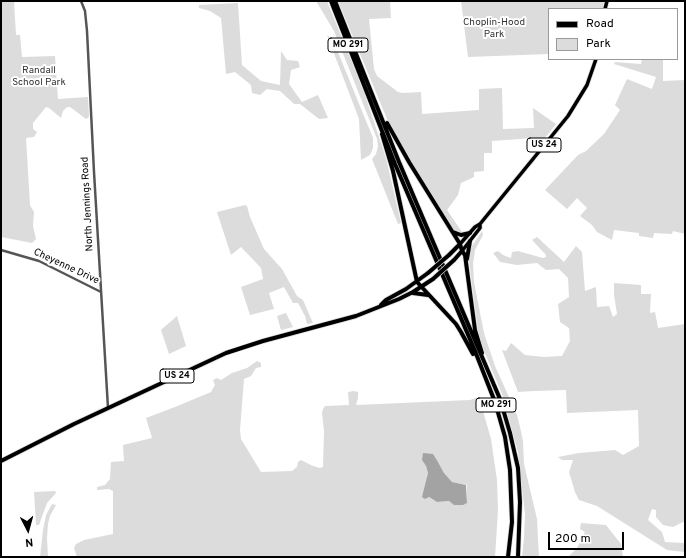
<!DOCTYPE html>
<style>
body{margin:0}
#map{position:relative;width:686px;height:558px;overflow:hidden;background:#fff;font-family:Overpass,sans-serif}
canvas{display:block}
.frame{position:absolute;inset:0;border:2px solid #000;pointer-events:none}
.legend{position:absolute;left:548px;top:8px;width:130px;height:52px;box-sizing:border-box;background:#fff;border:1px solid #999;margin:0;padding:5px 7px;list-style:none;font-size:12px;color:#000}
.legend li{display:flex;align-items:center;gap:8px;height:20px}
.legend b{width:20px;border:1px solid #999}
.north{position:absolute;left:8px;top:510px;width:40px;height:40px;-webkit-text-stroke:3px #fff;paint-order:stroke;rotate:174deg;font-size:11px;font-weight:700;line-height:16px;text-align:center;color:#000}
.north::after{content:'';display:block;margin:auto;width:14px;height:18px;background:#000;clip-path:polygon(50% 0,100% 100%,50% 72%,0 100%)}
.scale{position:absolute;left:548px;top:532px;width:76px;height:18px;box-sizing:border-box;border:2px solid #000;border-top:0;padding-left:5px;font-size:12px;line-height:14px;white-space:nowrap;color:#000;-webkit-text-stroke:3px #fff;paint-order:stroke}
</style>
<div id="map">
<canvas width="686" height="558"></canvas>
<div class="frame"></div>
<ul class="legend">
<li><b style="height:5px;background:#000"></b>Road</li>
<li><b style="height:11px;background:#dcdcdc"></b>Park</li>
</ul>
<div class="north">N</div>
<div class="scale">200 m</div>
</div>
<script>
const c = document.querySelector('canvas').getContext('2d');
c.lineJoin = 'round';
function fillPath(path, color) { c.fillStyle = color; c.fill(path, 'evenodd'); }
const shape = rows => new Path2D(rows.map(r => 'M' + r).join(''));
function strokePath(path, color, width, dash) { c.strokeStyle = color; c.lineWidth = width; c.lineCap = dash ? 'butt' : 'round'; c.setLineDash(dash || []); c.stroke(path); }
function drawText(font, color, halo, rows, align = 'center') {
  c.font = font + ' Overpass,sans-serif'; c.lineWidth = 4; c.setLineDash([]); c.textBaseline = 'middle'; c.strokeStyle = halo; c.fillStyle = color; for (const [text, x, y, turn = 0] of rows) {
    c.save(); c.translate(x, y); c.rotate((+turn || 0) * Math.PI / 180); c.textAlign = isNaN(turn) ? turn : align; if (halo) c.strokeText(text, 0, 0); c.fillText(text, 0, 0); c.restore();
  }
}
fillPath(shape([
 [1,1,14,1,16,35,20,35,22,57,55,56,58,99,88,97,89,117,86,119,70,107,67,107,63,111,61,118,49,108,46,107,33,123,33,129,37,132,34,137,26,138,30,205,34,212,33,226,36,239,32,243,1,237],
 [316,1,327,1,364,92,386,158,401,223,398,224,372,159,376,154,378,146,377,139,334,31],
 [338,1,390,1,391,18,369,19,374,69,377,76,398,92,403,93,421,92,422,114,479,110,479,89,502,88,503,129,534,128,533,108,556,124,542,142,534,138,492,141,492,153,484,153,484,171,474,172,474,177,461,183,458,195,447,210,462,232,456,232,453,228,392,131],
 [461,1,604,1,603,9,549,9,549,54,468,57],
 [238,3,242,65,261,81,280,85,281,51,287,60,298,61,300,67,291,70,289,84,302,102,318,95,328,118,319,119,300,104,294,104,280,91,267,89,260,95,252,93,251,85,235,72,226,74,221,18,210,11,199,8,199,5],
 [327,35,333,40,373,138,373,148,370,155,361,160,359,119],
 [642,59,663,59,663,81,685,80,685,234,673,231,672,234,654,233,653,238,639,236,639,233,614,230,612,240,597,232,592,225,580,216,587,208,577,198,567,209,545,190,578,155,586,151,604,134,620,110,615,105,627,79,652,89,656,77,614,64,615,62,641,64],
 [245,205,247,206,250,217,264,249,282,269,297,296,303,300,313,323,307,324,305,316,298,303,293,303,284,287,269,293,274,309,250,315,241,287,263,279,261,268,241,247,231,255,217,212],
 [482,231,483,235,475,250,473,264,474,282,484,333,495,366,517,415,520,427,523,441,524,464,537,519,539,557,522,557,524,538,525,514,518,452,502,394,484,351,478,331,469,261,469,253,472,246],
 [537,237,564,262,576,246,582,252,585,291,596,287,597,307,609,306,613,317,617,314,614,295,614,283,641,285,641,294,651,294,650,313,655,312,658,328,685,324,685,521,673,527,663,525,656,517,656,510,652,509,648,520,662,532,665,542,685,543,685,552,667,550,597,506,579,500,575,492,569,472,573,460,562,460,558,457,579,453,615,450,623,455,639,446,638,410,567,413,566,390,534,391,518,392,502,350,506,351,511,343,525,355,544,357,562,356,570,341,569,328,560,322,558,304,569,297,568,278,559,269,546,270,537,263,517,265,500,262,493,253,498,251,503,255,511,258,512,252,518,251,543,258,546,257,546,255,532,240],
 [286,313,293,327,281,330,277,316],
 [177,316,186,346,169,354,161,330],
 [257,361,261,363,261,367,256,368,251,376,244,379,240,430,241,439,261,472,292,471,297,467,298,462,301,460,313,466,320,468,323,467,324,431,322,413,323,409,325,406,349,405,348,392,354,391,358,392,358,398,356,405,470,400,479,397,491,439,497,480,498,510,495,557,77,557,74,548,76,544,84,540,113,534,113,491,109,489,97,490,97,487,105,485,110,479,111,462,124,461,123,445,152,438,146,418,175,407,211,392,215,385,213,380,217,378,221,380,232,373,247,368],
 [422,460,438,462,444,473,452,482,467,485,467,503,455,505,449,501,437,502,424,494,428,473,426,466],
 [55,491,56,493,47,503,39,525,36,525,34,492],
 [52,504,56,505,50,516,48,524,47,538,48,557,40,557,43,530,46,515],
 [581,523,606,525,621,544,623,557,568,557,577,548,585,532,580,529]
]), '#dcdcdc');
fillPath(shape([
 [423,453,433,454,438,462,444,473,452,482,466,485,467,503,463,505,454,505,449,501,437,502,429,497,425,499,422,497,428,473,426,466,422,460]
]), '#a3a3a3');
const major = shape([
 [605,9,607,1],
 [460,244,475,227,480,224,568,116,587,85,596,59],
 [462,251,480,228,480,224]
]);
const highway = shape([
 [331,1,395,164,475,351,495,402,505,437,510,470,512,522,508,557],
 [335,1,399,162,500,399,510,433,518,468,520,502,518,557],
 [387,123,409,162,460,244,462,251,465,255,475,330,482,353],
 [382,134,393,171,417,282,456,324,461,332,473,354],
 [453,232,461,235,470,233],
 [449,255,460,244],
 [467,259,470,241],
 [454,260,462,251],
 [413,293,428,295],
 [381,305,386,300,406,289,428,273],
 [1,461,74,424,226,353,263,341,356,316,399,299,413,292,433,279]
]);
strokePath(major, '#dbdbdb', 5);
strokePath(highway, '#dbdbdb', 5.5);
strokePath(shape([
 [81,1,85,11,87,31,94,172,108,408],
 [1,250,39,261,101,292]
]), '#555', 2.5);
strokePath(major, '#000', 3.5);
strokePath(highway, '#000', 4);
const highwayBridge = shape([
 [428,273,449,255],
 [433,279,454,260]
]);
strokePath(highwayBridge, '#dbdbdb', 5.5, []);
strokePath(highwayBridge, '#000', 4);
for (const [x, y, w] of [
 [348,45,40],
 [544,145,34],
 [177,376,34],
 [496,405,40]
]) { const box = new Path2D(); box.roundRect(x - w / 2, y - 7, w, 14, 3); c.fillStyle = '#fff'; c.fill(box); strokePath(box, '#000', 1); }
drawText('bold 9px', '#000', null, [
 ["MO 291",348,45],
 ["US 24",544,145],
 ["US 24",177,376],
 ["MO 291",496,405]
]);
drawText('10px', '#333', '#fff', [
 ["Choplin-Hood",494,23],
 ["Park",494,35],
 ["Randall",39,71],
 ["School Park",39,83]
]);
drawText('10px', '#000', '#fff', [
 ["North Jennings Road",88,204,-93],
 ["Cheyenne Drive",66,267,25]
]);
</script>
